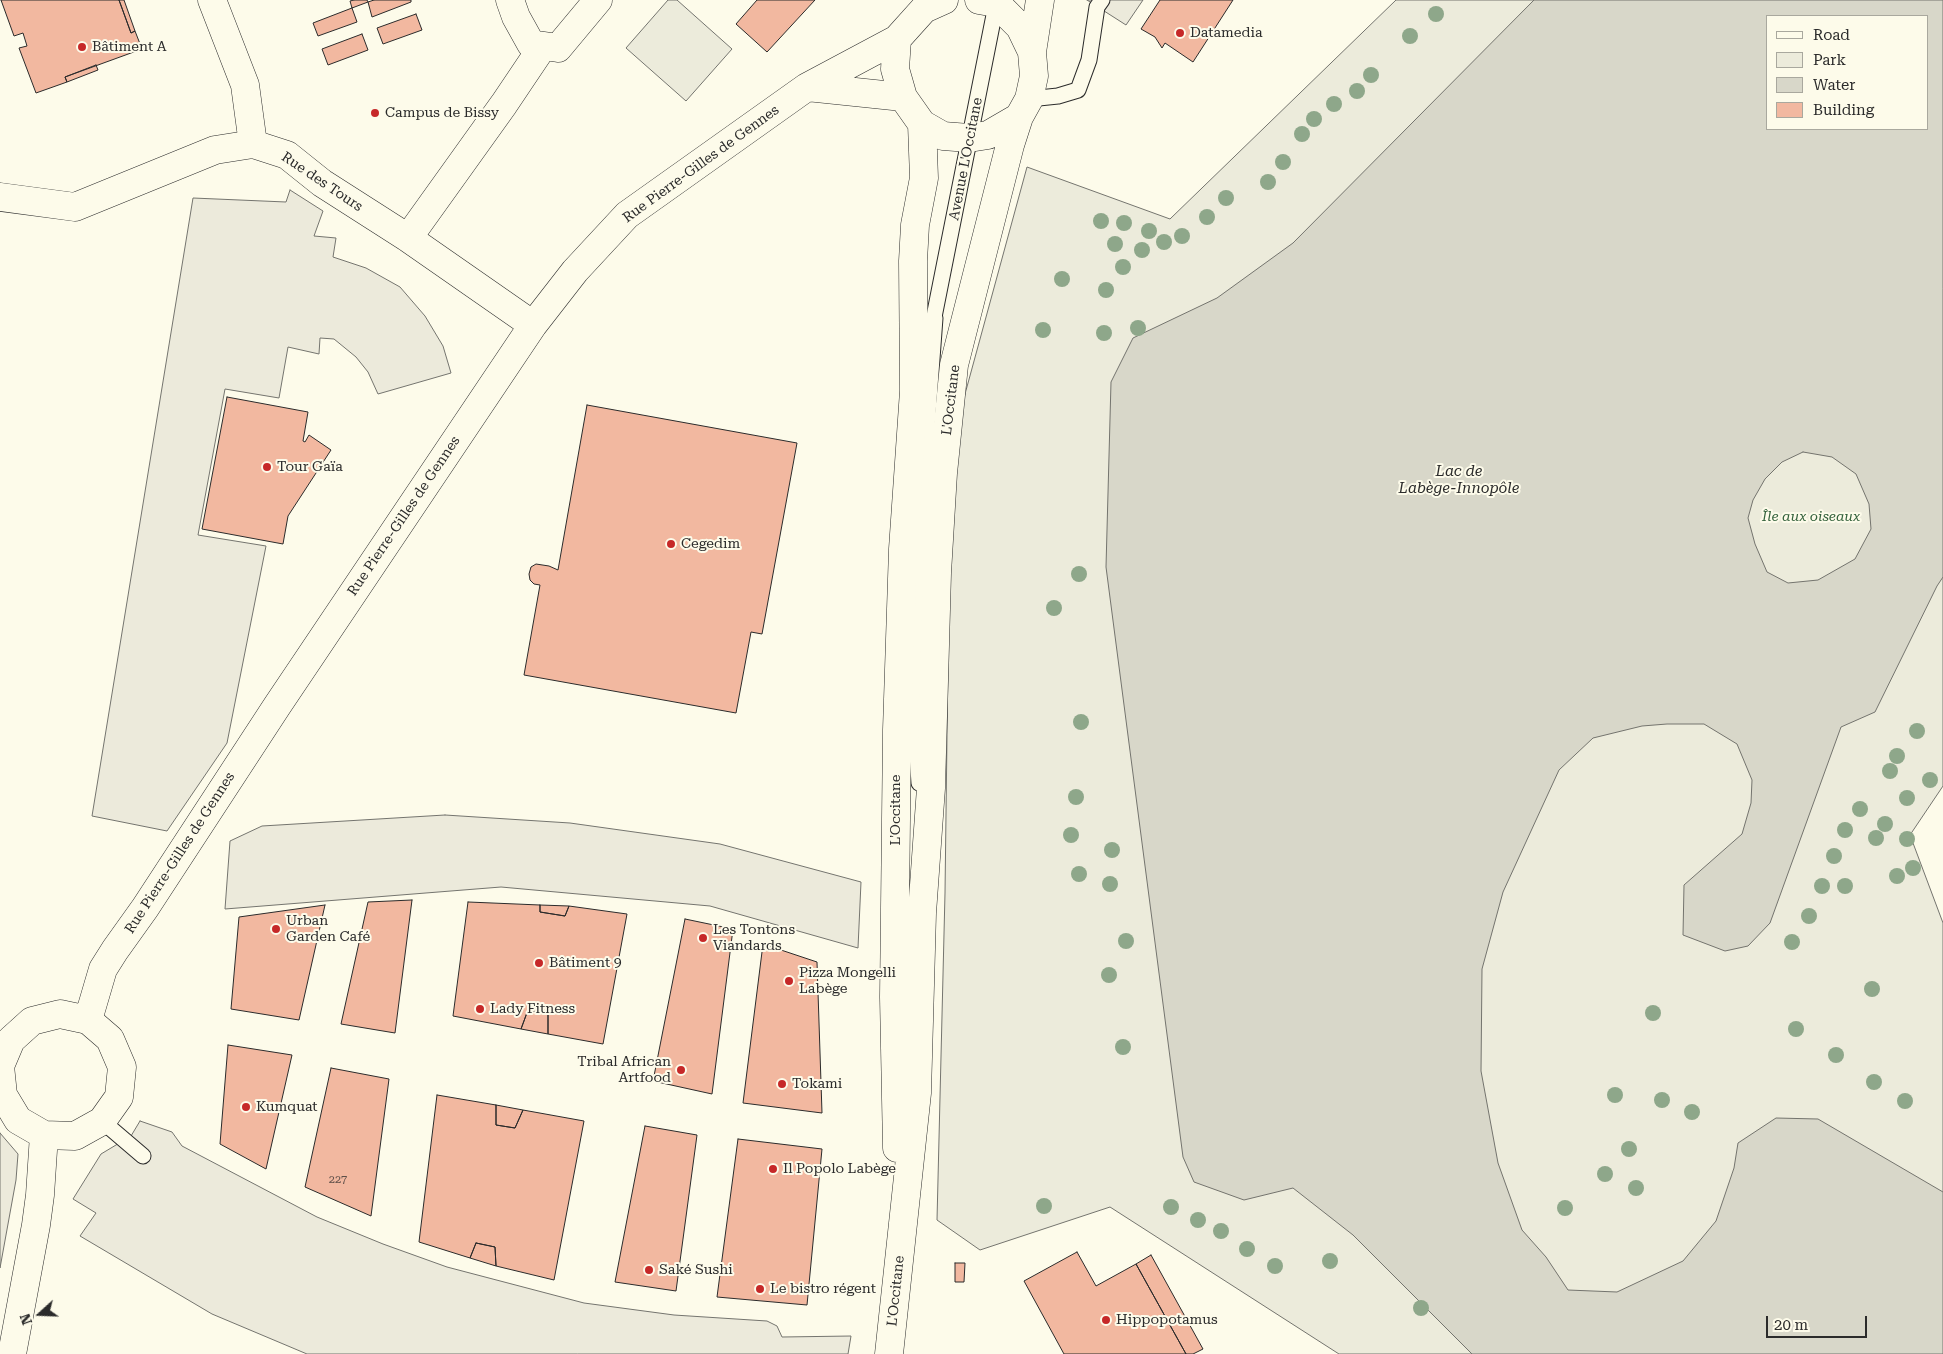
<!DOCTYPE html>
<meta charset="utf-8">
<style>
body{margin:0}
#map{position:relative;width:1943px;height:1354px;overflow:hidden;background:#fdfbea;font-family:"Roboto Serif",serif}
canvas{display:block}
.legend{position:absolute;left:1766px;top:15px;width:162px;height:115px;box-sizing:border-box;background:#fdfbea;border:1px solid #a9a89e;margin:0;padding:6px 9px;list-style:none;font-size:15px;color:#2b2b2b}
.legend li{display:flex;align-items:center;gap:10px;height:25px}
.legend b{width:25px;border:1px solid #a9a89e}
.north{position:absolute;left:15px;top:1289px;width:50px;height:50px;-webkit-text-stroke:4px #fdfbea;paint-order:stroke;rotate:250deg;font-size:14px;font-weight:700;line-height:20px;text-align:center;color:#2b2b2b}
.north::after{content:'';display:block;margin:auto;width:18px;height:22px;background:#2b2b2b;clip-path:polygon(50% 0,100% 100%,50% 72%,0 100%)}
.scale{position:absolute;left:1766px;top:1316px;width:101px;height:22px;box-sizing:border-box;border:2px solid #2b2b2b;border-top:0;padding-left:6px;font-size:15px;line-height:18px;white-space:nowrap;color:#2b2b2b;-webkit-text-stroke:4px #fdfbea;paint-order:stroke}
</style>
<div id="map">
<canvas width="1943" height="1354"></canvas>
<ul class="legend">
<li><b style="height:6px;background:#fdfbea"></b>Road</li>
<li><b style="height:14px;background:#ecebdb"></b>Park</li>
<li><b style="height:14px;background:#d8d7c9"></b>Water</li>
<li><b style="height:14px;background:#f2b8a0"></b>Building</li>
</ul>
<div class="north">N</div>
<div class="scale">20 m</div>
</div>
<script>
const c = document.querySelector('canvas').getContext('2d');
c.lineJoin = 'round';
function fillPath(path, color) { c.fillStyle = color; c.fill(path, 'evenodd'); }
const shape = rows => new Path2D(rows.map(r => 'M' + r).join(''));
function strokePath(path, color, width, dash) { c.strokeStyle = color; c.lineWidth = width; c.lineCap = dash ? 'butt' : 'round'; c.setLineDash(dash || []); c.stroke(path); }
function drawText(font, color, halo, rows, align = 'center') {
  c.font = font + ' "Roboto Serif",serif'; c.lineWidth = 4; c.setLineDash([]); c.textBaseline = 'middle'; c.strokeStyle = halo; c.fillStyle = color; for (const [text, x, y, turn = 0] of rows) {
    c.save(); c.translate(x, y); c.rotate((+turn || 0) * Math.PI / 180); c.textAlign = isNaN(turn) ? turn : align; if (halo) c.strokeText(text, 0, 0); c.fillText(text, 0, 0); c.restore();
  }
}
const green = shape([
 [668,0,677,0,732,49,686,101,626,48,668,0],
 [1396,0,1943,0,1943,786,1910,835,1943,923,1943,1354,1339,1354,1110,1207,980,1250,937,1220,945,893,949,577,959,416,1027,167,1170,219,1396,0],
 [1767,16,1927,16,1927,129,1767,129,1767,16]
]);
fillPath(green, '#ecebdb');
strokePath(green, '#74746e', 1);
const parking = shape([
 [1087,0,1143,0,1126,25,1087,0],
 [290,190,323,211,314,236,336,238,333,257,366,268,400,287,425,316,443,346,451,373,378,394,368,372,356,357,334,339,320,338,319,354,288,347,279,398,225,389,198,535,266,546,227,743,167,831,92,816,193,198,286,202,290,190],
 [445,815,570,823,720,844,861,882,858,948,710,906,501,887,225,909,230,841,262,826,445,815],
 [140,1121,172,1132,182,1146,317,1217,383,1244,447,1267,584,1303,674,1315,767,1321,777,1326,782,1337,851,1336,848,1354,307,1354,212,1314,80,1236,96,1213,73,1199,101,1154,131,1136,140,1121],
 [0,1133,18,1154,16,1180,0,1268,0,1133]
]);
fillPath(parking, '#eceadb');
strokePath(parking, '#74746e', 1);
const water = shape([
 [1534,0,1943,0,1943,577,1937,586,1875,712,1841,727,1770,923,1748,946,1725,951,1683,935,1684,885,1742,834,1751,803,1752,780,1737,744,1704,724,1667,724,1642,726,1593,738,1559,770,1503,892,1482,969,1481,1071,1498,1163,1522,1230,1546,1257,1568,1290,1617,1292,1683,1261,1716,1221,1734,1168,1738,1143,1776,1118,1818,1119,1943,1192,1943,1354,1472,1354,1353,1235,1293,1188,1244,1200,1194,1182,1183,1157,1106,567,1111,382,1133,338,1217,298,1293,243,1534,0],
 [1927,16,1927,129,1767,129,1767,16,1927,16],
 [1803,452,1832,457,1856,474,1869,504,1871,529,1855,559,1818,580,1788,583,1767,572,1755,544,1748,518,1753,500,1765,479,1782,462,1803,452]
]);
fillPath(water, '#d8d7c9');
strokePath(water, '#74746e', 1);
const building = shape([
 [1,0,119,0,131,33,135,31,142,49,65,77,67,82,36,93,19,48,27,46,23,33,14,36,1,0],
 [119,0,124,0,135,31,131,33,119,0],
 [354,0,367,0,368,2,352,8,350,1,354,0],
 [374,0,411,0,411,2,372,17,368,2,374,0],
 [757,0,815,0,767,52,736,24,757,0],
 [1160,0,1233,0,1193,62,1165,43,1162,48,1155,37,1141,29,1160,0],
 [352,8,357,22,318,36,313,23,352,8],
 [416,14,422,30,383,44,377,28,416,14],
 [362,34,368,50,328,65,322,49,362,34],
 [96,65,98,70,67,82,65,77,96,65],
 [227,397,308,412,303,441,305,442,309,435,331,450,288,516,283,544,202,529,227,397],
 [587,405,797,443,762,634,751,632,736,713,524,675,540,585,534,584,530,580,529,574,531,567,536,564,549,566,558,570,587,405],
 [412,900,395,1033,341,1024,368,902,412,900],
 [468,902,540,905,540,912,565,916,569,906,627,914,603,1044,548,1034,548,1014,528,1010,521,1029,453,1016,468,902],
 [325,905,299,1020,231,1009,239,917,325,905],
 [540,905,569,906,565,916,540,912,540,905],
 [685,919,733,929,712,1094,653,1081,685,919],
 [763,944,817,962,822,1113,743,1103,763,944],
 [528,1010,548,1014,548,1034,521,1029,528,1010],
 [228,1045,292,1055,266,1169,220,1144,228,1045],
 [331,1068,389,1079,371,1216,305,1187,331,1068],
 [437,1095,496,1105,496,1125,515,1128,523,1110,584,1121,554,1280,496,1266,495,1247,476,1243,470,1258,419,1242,437,1095],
 [496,1105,523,1110,515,1128,496,1125,496,1105],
 [645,1126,697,1135,676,1291,615,1282,645,1126],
 [738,1139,822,1149,807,1305,717,1297,738,1139],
 [476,1243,495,1247,496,1266,470,1258,476,1243],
 [1077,1252,1096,1286,1136,1264,1186,1354,1064,1354,1024,1281,1077,1252],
 [1151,1255,1203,1349,1193,1354,1186,1354,1136,1264,1151,1255],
 [955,1263,965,1263,964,1282,955,1282,955,1263]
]);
fillPath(building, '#f2b8a0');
strokePath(building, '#2b2b2b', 1);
const lane = shape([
 [1029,99,1058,96,1078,90,1089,60,1097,7,1102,0],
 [932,327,997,0],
 [919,783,917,754,925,454,935,318],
 [102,1121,143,1156]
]);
const street = shape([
 [212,0,245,85,253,144],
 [510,0,516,17,531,44,558,48,598,0],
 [944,0,924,9,897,39,895,69,903,97,922,124,943,136,969,138,988,135,1019,117],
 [1032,52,1040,0],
 [807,87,903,97],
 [0,197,75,207,215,150,253,144,287,155,322,183,408,238,533,325],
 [408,238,504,104,543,46],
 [88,1020,103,969,115,950,145,908,277,706,533,325,575,271,627,215,807,87,897,39],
 [0,1066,11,1040,32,1021,60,1014,88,1020,110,1039,122,1067,119,1097,102,1121,75,1136,44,1135,18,1120,3,1095,0,1066],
 [897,1148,894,997,897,730,903,549,914,391,913,261,915,225,924,178,922,124],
 [12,1354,36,1225,40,1195,44,1135],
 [889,1354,917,1093,922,913,931,788,937,573,943,473,954,365,1010,145,1019,117,1029,99,1034,76,1032,52,1020,27,996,3,979,0]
]);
strokePath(lane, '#2b2b2b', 17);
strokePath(street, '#2b2b2b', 29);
strokePath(lane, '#fdfbea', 15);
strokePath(street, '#fdfbea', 28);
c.fillStyle = '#8ea78a';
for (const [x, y] of [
 [1436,14],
 [1410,36],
 [1371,75],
 [1357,91],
 [1334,104],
 [1314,119],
 [1302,134],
 [1283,162],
 [1268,182],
 [1226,198],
 [1207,217],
 [1101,221],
 [1124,223],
 [1149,231],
 [1182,236],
 [1164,242],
 [1115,244],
 [1142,250],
 [1123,267],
 [1062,279],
 [1106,290],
 [1138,328],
 [1043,330],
 [1104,333],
 [1079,574],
 [1054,608],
 [1081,722],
 [1917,731],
 [1897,756],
 [1890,771],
 [1930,780],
 [1076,797],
 [1907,798],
 [1860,809],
 [1885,824],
 [1845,830],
 [1071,835],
 [1876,838],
 [1907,839],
 [1112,850],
 [1834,856],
 [1913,868],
 [1079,874],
 [1897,876],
 [1110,884],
 [1822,886],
 [1845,886],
 [1809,916],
 [1126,941],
 [1792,942],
 [1109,975],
 [1872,989],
 [1653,1013],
 [1796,1029],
 [1123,1047],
 [1836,1055],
 [1874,1082],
 [1615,1095],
 [1662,1100],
 [1905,1101],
 [1692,1112],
 [1629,1149],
 [1605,1174],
 [1636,1188],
 [1044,1206],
 [1171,1207],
 [1565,1208],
 [1198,1220],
 [1221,1231],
 [1247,1249],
 [1330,1261],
 [1275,1266],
 [1421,1308]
]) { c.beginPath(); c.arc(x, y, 8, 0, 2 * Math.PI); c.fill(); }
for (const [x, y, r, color] of [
 [1180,33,5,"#c62828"],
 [82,47,5,"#c62828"],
 [375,113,5,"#c62828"],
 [267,467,5,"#c62828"],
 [671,544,5,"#c62828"],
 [276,929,5,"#c62828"],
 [703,938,5,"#c62828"],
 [539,963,5,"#c62828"],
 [789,981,5,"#c62828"],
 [480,1009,5,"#c62828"],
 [681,1070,5,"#c62828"],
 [782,1084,5,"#c62828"],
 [246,1107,5,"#c62828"],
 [773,1169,5,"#c62828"],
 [649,1270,5,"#c62828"],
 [760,1289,5,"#c62828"],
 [1106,1320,5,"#c62828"]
]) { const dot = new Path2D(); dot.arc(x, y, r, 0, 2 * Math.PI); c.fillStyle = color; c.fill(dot); strokePath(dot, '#fdfbea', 2); }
drawText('11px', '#5d4e48', null, [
 ["227",338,1180]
]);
drawText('14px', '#2b2b2b', '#fdfbea', [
 ["Datamedia",1190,33],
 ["Bâtiment A",92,47],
 ["Campus de Bissy",385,113],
 ["Tour Gaïa",277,467],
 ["Cegedim",681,544],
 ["Urban",286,921],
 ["Garden Café",286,937],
 ["Les Tontons",713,930],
 ["Viandards",713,946],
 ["Bâtiment 9",549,963],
 ["Pizza Mongelli",799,973],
 ["Labège",799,989],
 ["Lady Fitness",490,1009],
 ["Tribal African",671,1062,"right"],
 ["Artfood",671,1078,"right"],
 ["Tokami",792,1084],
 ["Kumquat",256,1107],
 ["Il Popolo Labège",783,1169],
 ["Saké Sushi",659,1270],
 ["Le bistro régent",770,1289],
 ["Hippopotamus",1116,1320]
], 'left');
drawText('14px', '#2b2b2b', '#fdfbea', [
 ["Avenue L'Occitane",966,159,-79],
 ["Rue Pierre-Gilles de Gennes",701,164,-36],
 ["Rue des Tours",322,182,34],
 ["L'Occitane",951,400,-83],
 ["Rue Pierre-Gilles de Gennes",404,516,-56],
 ["L'Occitane",896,810,-90],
 ["Rue Pierre-Gilles de Gennes",180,853,-57],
 ["L'Occitane",896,1291,-84]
]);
drawText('italic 14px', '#34623c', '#fdfbea', [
 ["Île aux oiseaux",1811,517]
]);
drawText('italic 15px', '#2b2b2b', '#fdfbea', [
 ["Lac de",1459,472],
 ["Labège-Innopôle",1459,489]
]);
</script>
